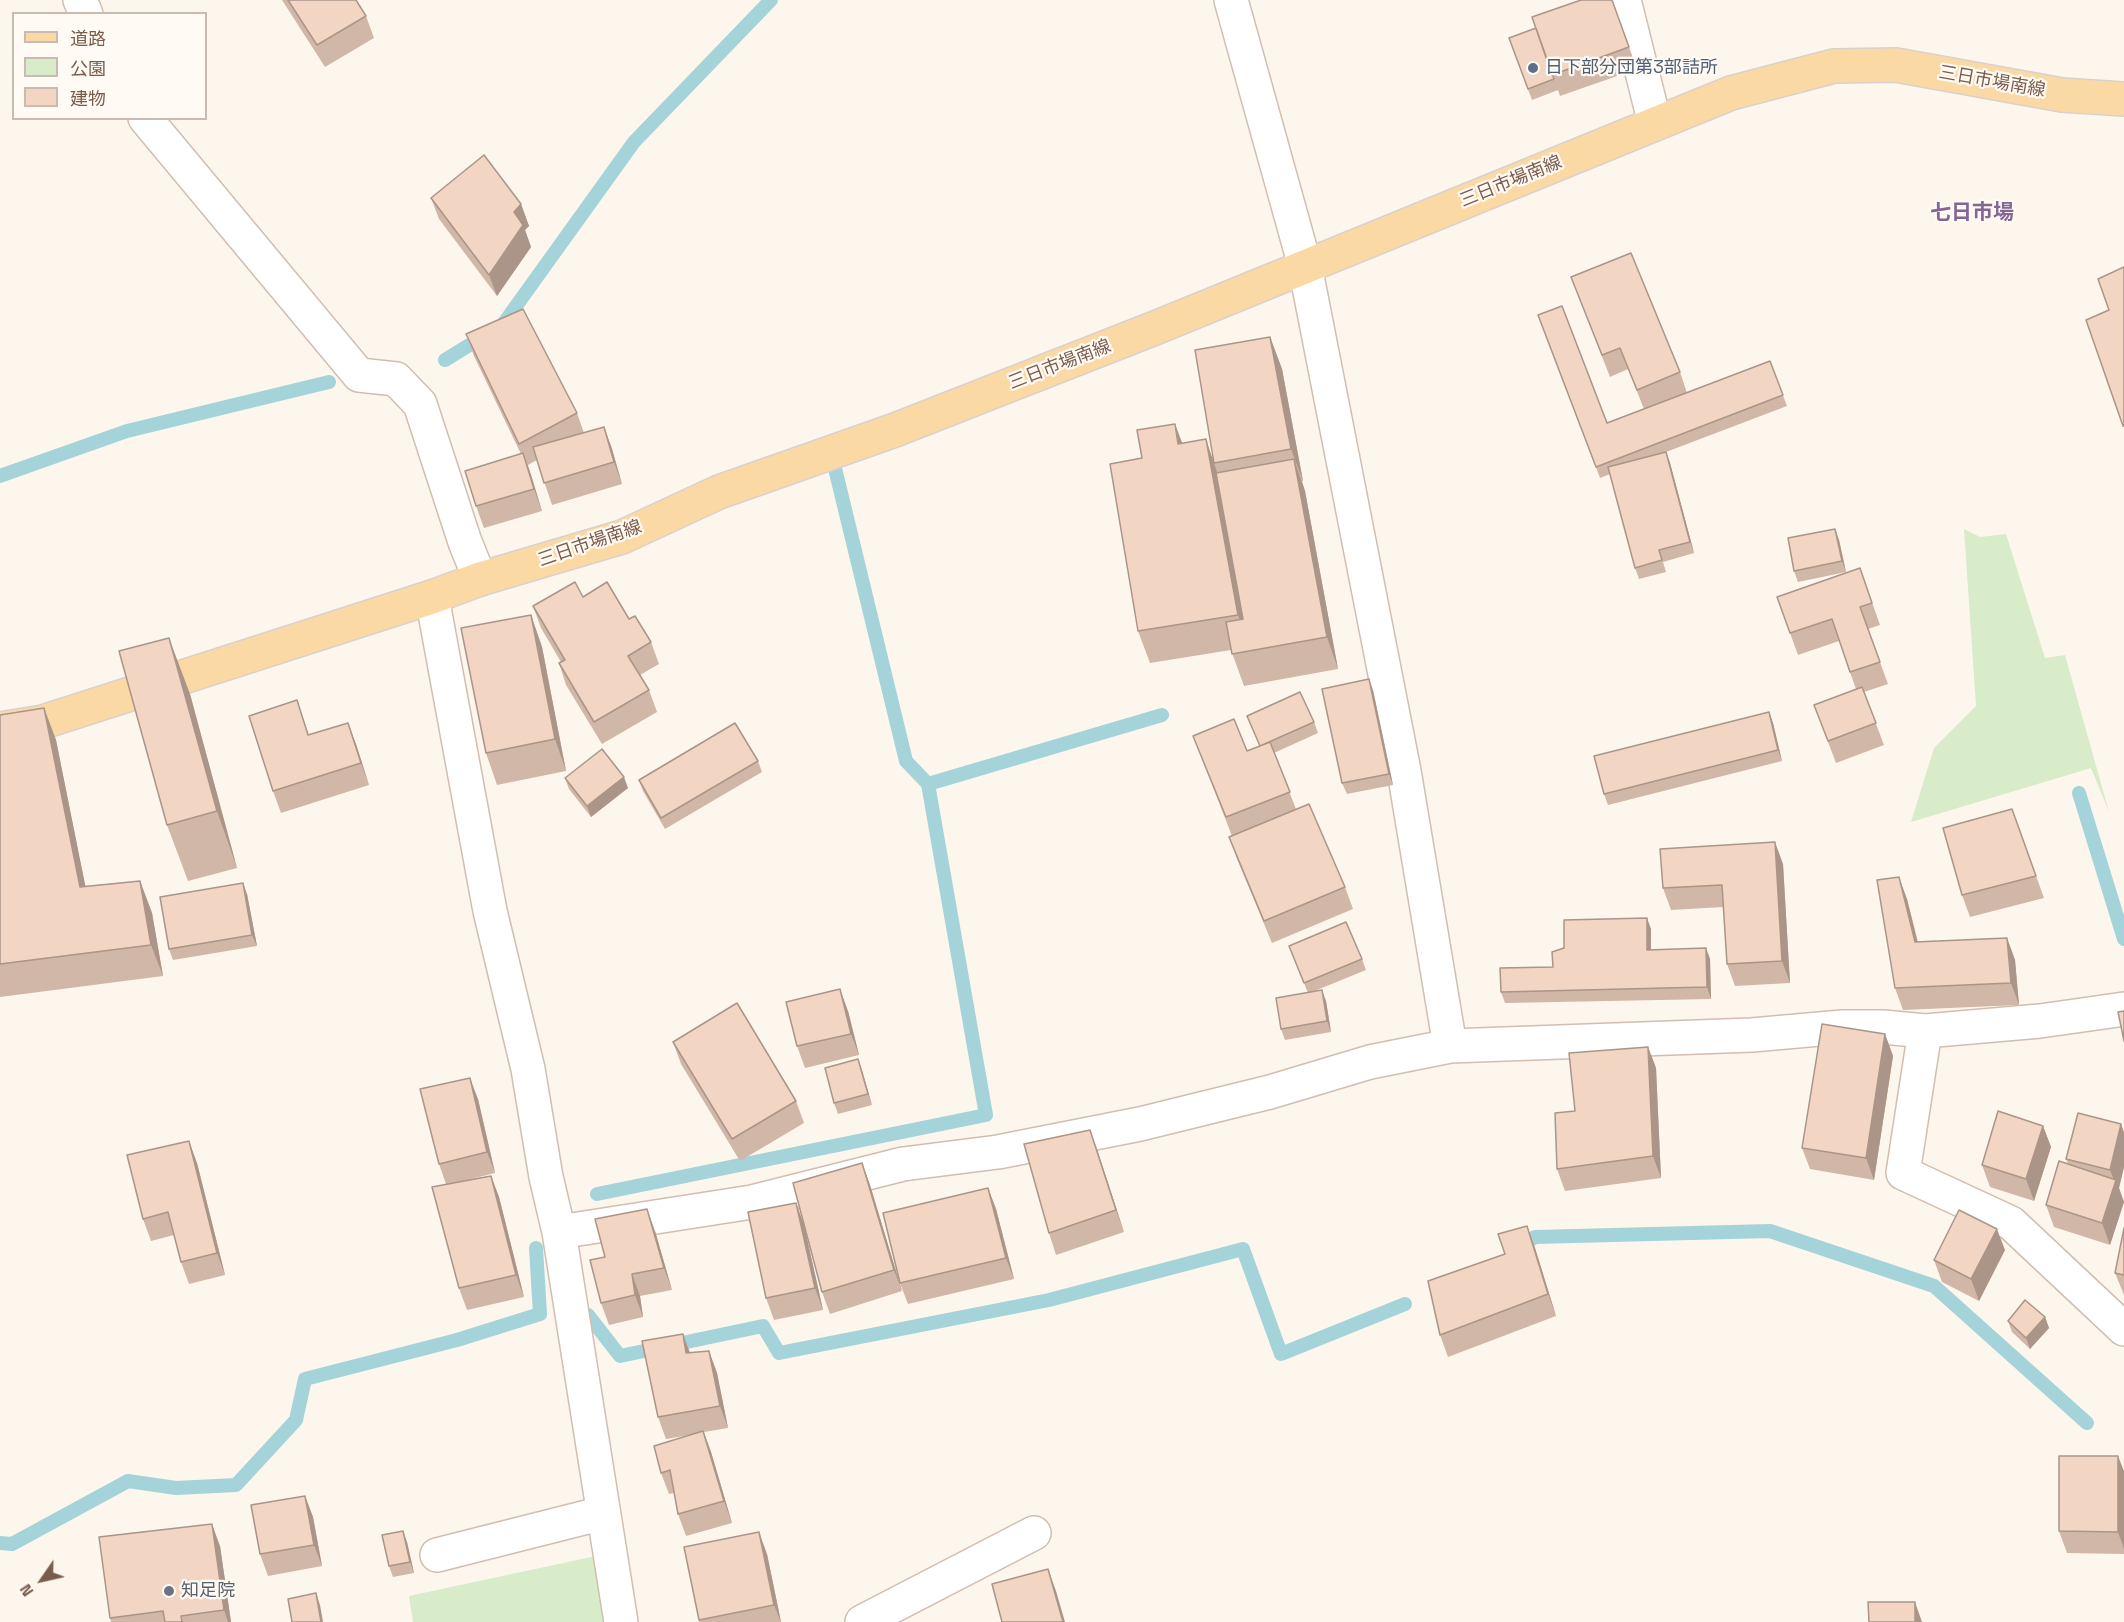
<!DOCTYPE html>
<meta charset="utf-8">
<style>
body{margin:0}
#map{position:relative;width:2124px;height:1622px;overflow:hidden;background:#fdf6ec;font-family:"Space Grotesk","Noto Sans JP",sans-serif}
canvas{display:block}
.legend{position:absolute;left:12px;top:12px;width:195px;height:108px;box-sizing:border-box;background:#fffaf3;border:2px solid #cabbb1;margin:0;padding:8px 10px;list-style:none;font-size:18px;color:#7a5c4d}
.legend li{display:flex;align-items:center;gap:12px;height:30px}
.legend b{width:30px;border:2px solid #cabbb1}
.north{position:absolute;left:12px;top:1550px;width:60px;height:60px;-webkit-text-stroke:4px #fffaf3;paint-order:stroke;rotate:236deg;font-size:16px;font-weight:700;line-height:24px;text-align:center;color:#7a5c4d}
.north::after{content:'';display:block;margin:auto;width:21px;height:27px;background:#7a5c4d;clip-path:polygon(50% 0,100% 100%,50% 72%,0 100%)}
</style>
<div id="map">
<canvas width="2124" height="1622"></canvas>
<ul class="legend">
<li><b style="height:8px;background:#fbd9a5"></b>道路</li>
<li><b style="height:16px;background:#d8ecc9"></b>公園</li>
<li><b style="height:16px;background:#f3d5c3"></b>建物</li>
</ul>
<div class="north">N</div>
</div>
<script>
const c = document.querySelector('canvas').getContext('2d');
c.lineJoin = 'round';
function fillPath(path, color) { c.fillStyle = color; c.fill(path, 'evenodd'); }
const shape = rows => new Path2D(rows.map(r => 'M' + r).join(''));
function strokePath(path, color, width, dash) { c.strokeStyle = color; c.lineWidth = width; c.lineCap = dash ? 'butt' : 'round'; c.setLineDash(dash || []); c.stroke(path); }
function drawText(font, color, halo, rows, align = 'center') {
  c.font = font + ' "Space Grotesk","Noto Sans JP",sans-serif'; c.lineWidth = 4.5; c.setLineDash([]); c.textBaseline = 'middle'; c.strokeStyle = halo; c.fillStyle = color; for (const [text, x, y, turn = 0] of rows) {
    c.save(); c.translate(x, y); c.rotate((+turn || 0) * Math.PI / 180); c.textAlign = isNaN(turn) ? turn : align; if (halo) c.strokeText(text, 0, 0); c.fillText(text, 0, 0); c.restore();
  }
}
fillPath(shape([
 [1964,529,1980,537,2006,534,2045,658,2065,655,2109,812,2091,768,1911,822,1934,748,1976,706],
 [610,1553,621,1622,413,1622,409,1596]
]), '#d8ecc9');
strokePath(shape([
 [501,327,634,142,771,0],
 [445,360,484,336],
 [832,456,906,761,928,784],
 [0,476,127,431,329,382],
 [2079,793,2124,939],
 [597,1194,986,1115,928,784,1162,715],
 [1516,1249,1535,1237,1770,1231,1934,1286,2087,1423],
 [588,1315,620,1356,763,1326,779,1353,1049,1300,1243,1249,1281,1354,1405,1304],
 [0,1543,12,1544,128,1481,176,1488,236,1485,296,1420,305,1379,457,1340,540,1314,536,1248]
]), '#a5d3da', 14);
const minor = shape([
 [80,0,86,14],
 [1231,0,1305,266,1404,771,1450,1046],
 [1624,0,1655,124],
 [145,118,359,375,396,379,420,404,465,542,480,579],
 [432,597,490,911,528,1069,546,1177,559,1232,621,1622],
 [1925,1031,1903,1173,2011,1223,2124,1329],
 [559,1232,752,1202,903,1164,998,1152,1140,1124,1270,1092,1370,1062,1450,1046,1752,1035,1842,1027,1883,1027,1925,1031,2040,1021,2124,1009],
 [437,1555,603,1513],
 [862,1622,1034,1533]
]);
const major = shape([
 [0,729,43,722,432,597,480,579,622,537,719,492,895,430,1155,328,1731,93,1834,66,1896,65,2062,95,2124,99]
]);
strokePath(minor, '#d1beb0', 36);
strokePath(major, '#dad1cd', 36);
strokePath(minor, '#fff', 33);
strokePath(major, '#fbd9a5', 33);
fillPath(shape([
 [282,0,356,0,366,16,374,38,325,67],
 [1612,0,1637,69,1560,96,1558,90,1532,100,1509,38],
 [431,198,521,204,529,226,525,230,531,247,497,296,439,219],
 [1571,277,1680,372,1687,393,1770,361,1787,406,1666,452,1670,463,1694,553,1663,562,1666,572,1639,579,1635,568,1610,474,1600,478,1538,315,1607,423,1644,409,1628,369,1610,377],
 [466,334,577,413,584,433,604,427,612,449,622,484,552,505,537,460,528,465,542,511,484,528,476,506,521,454,474,356],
 [1270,337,1282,369,1303,481,1302,481,1305,491,1338,669,1244,686,1231,650,1150,663,1138,631,1142,458,1175,424,1182,443,1213,457],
 [1835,529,1839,540,1846,572,1798,582,1794,571],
 [1860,568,1880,625,1868,629,1888,684,1864,692,1884,745,1836,763,1814,705,1856,689,1839,641,1798,655,1777,597],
 [583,597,629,619,651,642,659,664,640,675,649,690,657,712,602,744,566,685,559,663,561,662,541,628,533,606],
 [531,615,542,647,566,771,497,785,486,753],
 [1373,690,1393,785,1347,794,1342,783],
 [190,694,237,868,188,881,167,825],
 [297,700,309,735,356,744,369,785,281,813,273,791],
 [44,708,56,740,85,886,140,881,152,913,163,976,0,997,0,715],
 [1769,712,1773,723,1782,761,1608,805,1604,794],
 [1247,716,1314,722,1318,733,1274,753,1296,809,1345,887,1353,909,1272,943,1237,859,1229,837,1232,836,1193,736,1247,751,1260,746],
 [758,761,762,772,665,829,643,791,639,780],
 [565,778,628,788,591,817,569,789],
 [2012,809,2044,898,1970,917,1962,895],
 [1783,864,1790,983,1735,986,1727,964,1723,907,1671,910,1663,888],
 [247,894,257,946,173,960,169,949],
 [1907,899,1918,942,2007,938,2015,960,2019,1005,1903,1010,1895,988],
 [1651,929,1651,950,1706,948,1710,959,1711,999,1505,1003,1501,992,1553,967,1564,948],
 [1289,946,1362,959,1366,970,1312,992,1326,1001,1331,1032,1285,1040,1281,1029,1308,993],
 [848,1011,859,1055,805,1068,797,1046],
 [1885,1034,1893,1056,1874,1180,1810,1169,1802,1148],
 [673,1042,796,1101,804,1123,740,1161,681,1064],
 [1648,1047,1656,1068,1661,1178,1565,1191,1557,1169,1575,1111],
 [858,1059,872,1105,838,1114,834,1103],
 [478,1099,495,1173,471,1179,491,1176,499,1197,524,1297,467,1310,459,1288,446,1184,439,1164],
 [2043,1126,2051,1147,2034,1201,1990,1187,1982,1165],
 [1090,1130,1124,1232,1056,1255,1049,1233],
 [2124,1132,2124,1167,2119,1188,2124,1202,2110,1245,2054,1227,2046,1205,2068,1164,2066,1159],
 [197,1163,225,1275,189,1284,181,1262,174,1235,151,1241,143,1219],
 [862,1163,870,1185,902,1291,830,1314,822,1292],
 [988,1188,996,1209,1014,1279,908,1304,900,1283],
 [796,1203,804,1225,823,1310,774,1320,766,1298],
 [1527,1226,1535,1248,1556,1316,1448,1357,1440,1335],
 [2124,1228,2124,1295,2115,1273],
 [655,1231,672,1290,640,1296,643,1317,609,1325,601,1303,605,1257],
 [2005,1250,1979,1301,1942,1282,1934,1260],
 [2045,1317,2049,1328,2030,1349,2012,1332,2008,1321],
 [683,1334,690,1353,709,1351,717,1373,728,1428,704,1432,711,1452,732,1523,686,1536,678,1514,674,1493,669,1494,661,1473,690,1435,666,1439,658,1417],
 [2124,1471,2124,1554,2067,1553,2059,1531],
 [305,1496,313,1517,322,1566,268,1576,260,1554],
 [407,1542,414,1573,393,1577,389,1566],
 [220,1546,231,1622,111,1622,110,1618],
 [767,1554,781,1622,699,1622,699,1620]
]), '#d1b7a8');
fillPath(shape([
 [521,204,529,226,525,230,531,247,497,296,489,275,514,212],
 [1270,337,1282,369,1303,481,1291,449],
 [1175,424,1187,456,1178,444],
 [604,427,612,449,622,484,614,462],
 [1206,439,1219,478,1250,647,1238,615],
 [1666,452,1670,463,1694,553,1690,542],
 [523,453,531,475,542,511,534,489],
 [1294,459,1305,491,1338,669,1327,637],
 [1835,529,1839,540,1846,572,1842,561],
 [531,615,542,647,566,771,555,739],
 [169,638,190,694,237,868,217,811],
 [1369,679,1373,690,1393,785,1389,774],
 [44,708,56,740,92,919,80,887],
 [1769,712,1773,723,1782,761,1778,750],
 [348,723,356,744,369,785,361,763],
 [624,777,628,788,591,817,587,806],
 [1775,842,1783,864,1790,983,1782,961],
 [1899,877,1907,899,1923,964,1915,942],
 [140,881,152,913,163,976,151,945],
 [243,883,247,894,257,946,252,935],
 [1647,918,1651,929,1651,961,1647,950],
 [2007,938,2015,960,2019,1005,2011,983],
 [1706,948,1710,959,1711,999,1707,987],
 [840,989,848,1011,859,1055,851,1034],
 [1322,990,1326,1001,1331,1032,1327,1021],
 [1885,1034,1893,1056,1874,1180,1866,1158],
 [1648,1047,1656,1068,1661,1178,1653,1156],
 [858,1059,862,1070,872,1105,868,1094],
 [470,1078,478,1099,495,1173,487,1152],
 [2121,1124,2124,1132,2124,1167,2119,1188,2124,1202,2110,1245,2102,1223,2115,1183,2110,1170],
 [2043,1126,2051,1147,2034,1201,2026,1179],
 [1090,1130,1098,1152,1124,1232,1116,1210],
 [189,1141,197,1163,225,1275,217,1253],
 [862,1163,870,1185,902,1291,894,1270],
 [491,1176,499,1197,524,1297,516,1275],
 [988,1188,996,1209,1014,1279,1006,1258],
 [796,1203,804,1225,823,1310,815,1288],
 [647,1209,655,1231,672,1290,664,1268],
 [1527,1226,1535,1248,1556,1316,1548,1294],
 [1997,1229,2005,1250,1979,1301,1971,1279],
 [632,1274,640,1296,643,1317,635,1295],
 [2045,1317,2049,1328,2030,1349,2026,1338],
 [683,1334,691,1356,686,1353],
 [709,1351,717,1373,728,1428,720,1406],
 [703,1431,711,1452,732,1523,724,1501],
 [2118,1456,2124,1471,2124,1549,2118,1532],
 [305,1496,313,1517,322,1566,314,1545],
 [212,1524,220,1546,231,1622,228,1622,224,1610],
 [403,1531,407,1542,414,1573,410,1562],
 [759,1532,767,1554,781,1622,774,1605],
 [1048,1569,1056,1591,1065,1622,1063,1622],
 [316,1593,320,1605,323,1622,321,1622],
 [1915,1602,1922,1622,1915,1622]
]), '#aa9588');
const building = shape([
 [288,0,356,0,366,16,317,45,288,0],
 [1581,0,1612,0,1629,47,1552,75,1532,17,1581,0],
 [1536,28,1554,79,1528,89,1509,38,1536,28],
 [484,155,521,204,514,212,523,225,489,275,431,198,484,155],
 [1631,253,1680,372,1637,390,1620,348,1602,355,1571,277,1631,253],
 [2124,267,2124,426,2123,426,2086,320,2109,310,2098,279,2124,267],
 [1562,306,1607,423,1770,361,1783,395,1596,467,1538,315,1562,306],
 [523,309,577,413,519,444,466,334,523,309],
 [1270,337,1291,449,1214,463,1195,350,1270,337],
 [1175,424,1178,444,1206,439,1238,615,1138,631,1110,464,1142,458,1137,430,1175,424],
 [604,427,614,462,544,483,533,447,604,427],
 [1666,452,1690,542,1659,550,1662,560,1635,568,1608,467,1666,452],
 [523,453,534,489,476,506,465,471,523,453],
 [1294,459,1327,637,1232,654,1226,622,1243,619,1216,473,1294,459],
 [1835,529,1842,561,1794,571,1788,538,1835,529],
 [1860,568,1872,603,1860,607,1880,662,1850,672,1832,619,1790,633,1777,597,1860,568],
 [575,582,583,597,607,582,629,619,635,616,651,642,628,656,649,690,594,722,559,663,565,660,533,606,575,582],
 [531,615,555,739,486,753,461,628,531,615],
 [169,638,217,811,167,825,119,651,169,638],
 [1369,679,1389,774,1342,783,1322,689,1369,679],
 [1862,687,1876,723,1828,741,1814,705,1862,687],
 [1300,692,1314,722,1260,746,1247,716,1300,692],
 [297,700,308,735,348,723,361,763,273,791,249,716,297,700],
 [44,708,80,887,140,881,151,945,0,964,0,715,44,708],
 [1769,712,1778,750,1604,794,1594,756,1769,712],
 [1234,719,1247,751,1270,742,1290,792,1226,817,1193,736,1234,719],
 [735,723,758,761,661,818,639,780,735,723],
 [602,749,624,777,587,806,565,778,602,749],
 [1309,804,1345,887,1264,921,1229,837,1309,804],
 [2012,809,2036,876,1962,895,1943,828,2012,809],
 [1775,842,1782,961,1727,964,1722,885,1663,888,1660,849,1775,842],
 [1899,877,1915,942,2007,938,2011,983,1895,988,1877,880,1899,877],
 [243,883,252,935,169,949,160,897,243,883],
 [1647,918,1647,950,1706,948,1707,987,1501,992,1500,968,1553,967,1552,952,1564,948,1564,920,1647,918],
 [1346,922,1362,959,1304,983,1289,946,1346,922],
 [840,989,851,1034,797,1046,786,1002,840,989],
 [1322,990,1327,1021,1281,1029,1276,998,1322,990],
 [737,1003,796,1101,732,1139,673,1042,737,1003],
 [2124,1011,2124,1041,2118,1012,2124,1011],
 [1822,1024,1885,1034,1866,1158,1802,1148,1822,1024],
 [1648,1047,1653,1156,1557,1169,1555,1113,1575,1111,1569,1053,1648,1047],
 [858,1059,868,1094,834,1103,825,1068,858,1059],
 [470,1078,487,1152,439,1164,420,1089,470,1078],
 [1998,1111,2043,1126,2026,1179,1982,1165,1998,1111],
 [2078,1113,2121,1124,2110,1170,2066,1159,2078,1113],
 [1090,1130,1116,1210,1049,1233,1024,1144,1090,1130],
 [189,1141,217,1253,181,1262,168,1212,143,1219,127,1155,189,1141],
 [2059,1161,2116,1180,2102,1223,2046,1205,2059,1161],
 [862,1163,894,1270,822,1292,793,1183,862,1163],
 [491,1176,516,1275,459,1288,432,1187,491,1176],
 [988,1188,1006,1258,900,1283,883,1213,988,1188],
 [796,1203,815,1288,766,1298,748,1212,796,1203],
 [647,1209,664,1268,632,1274,635,1295,601,1303,590,1260,605,1257,595,1219,647,1209],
 [1959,1210,1997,1229,1971,1279,1934,1260,1959,1210],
 [1527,1226,1548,1294,1440,1335,1428,1281,1505,1254,1498,1234,1527,1226],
 [2124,1228,2124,1275,2115,1273,2124,1228],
 [2025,1300,2045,1317,2026,1338,2008,1321,2025,1300],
 [683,1334,686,1353,709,1351,720,1406,658,1417,642,1341,683,1334],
 [703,1431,724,1501,678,1514,670,1470,661,1473,654,1446,703,1431],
 [2059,1456,2118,1456,2118,1532,2059,1531,2059,1456],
 [305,1496,314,1545,260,1554,251,1505,305,1496],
 [212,1524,224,1610,181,1616,182,1622,165,1622,163,1611,110,1618,99,1537,212,1524],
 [403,1531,410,1562,389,1566,382,1535,403,1531],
 [759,1532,774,1605,699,1620,684,1547,759,1532],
 [1048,1569,1063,1622,1002,1622,992,1584,1048,1569],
 [316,1593,321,1622,292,1622,288,1599,316,1593],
 [1868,1602,1915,1602,1915,1622,1869,1622,1868,1602]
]);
fillPath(building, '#f3d5c3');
strokePath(building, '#aa9588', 1.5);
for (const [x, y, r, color] of [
 [1533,68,6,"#5c6f8a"],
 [169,1591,6,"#6b7280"]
]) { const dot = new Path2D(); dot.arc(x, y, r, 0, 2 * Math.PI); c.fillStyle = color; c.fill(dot); strokePath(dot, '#fffaf3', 2); }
drawText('18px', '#4e5e75', '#fffaf3', [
 ["日下部分団第3部詰所",1545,68]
], 'left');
drawText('18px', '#7a5c4d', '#fffaf3', [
 ["三日市場南線",1992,82,10],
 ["三日市場南線",1511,182,-22],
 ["三日市場南線",1060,365,-21],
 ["三日市場南線",590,544,-19]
]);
drawText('18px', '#5b616d', '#fffaf3', [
 ["知足院",181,1591]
], 'left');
drawText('bold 21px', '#846695', '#fffaf3', [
 ["七日市場",1972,213]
]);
</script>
